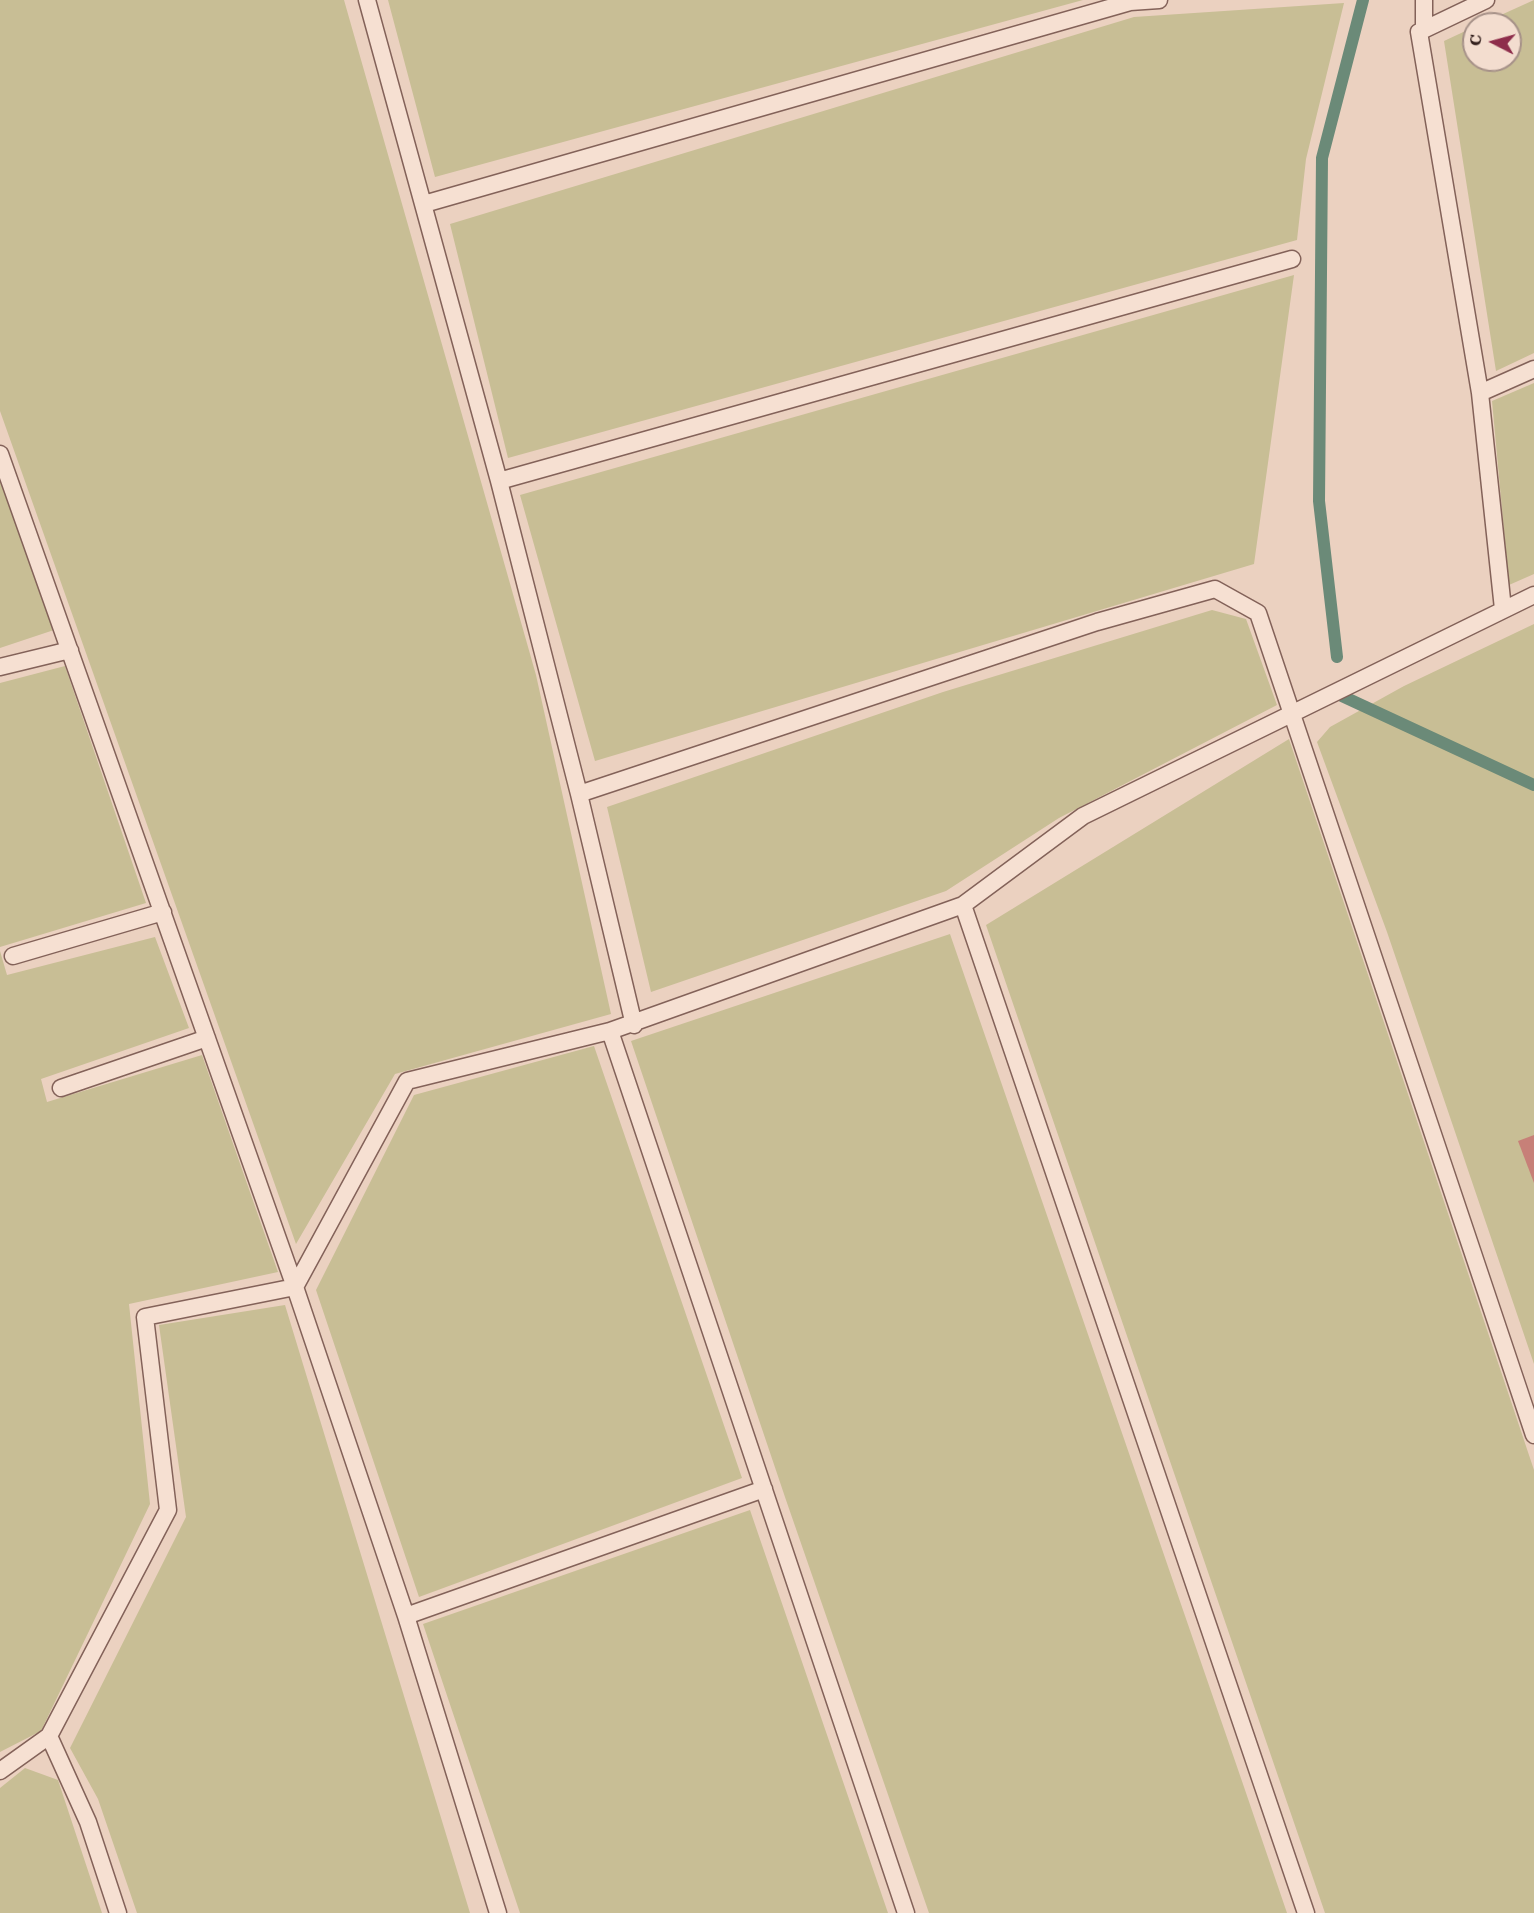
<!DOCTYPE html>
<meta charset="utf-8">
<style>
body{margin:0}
#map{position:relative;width:1534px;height:1913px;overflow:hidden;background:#ebd1c0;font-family:"Roboto Serif",serif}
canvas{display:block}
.north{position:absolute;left:1462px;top:12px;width:60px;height:60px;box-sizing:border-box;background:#f3ddcf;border:2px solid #a69188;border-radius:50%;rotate:276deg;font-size:16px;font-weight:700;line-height:24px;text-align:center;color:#33201d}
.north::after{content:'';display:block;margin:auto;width:21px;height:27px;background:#8e2d4b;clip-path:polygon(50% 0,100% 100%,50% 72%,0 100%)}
</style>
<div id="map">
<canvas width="1534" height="1913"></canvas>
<div class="north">С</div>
</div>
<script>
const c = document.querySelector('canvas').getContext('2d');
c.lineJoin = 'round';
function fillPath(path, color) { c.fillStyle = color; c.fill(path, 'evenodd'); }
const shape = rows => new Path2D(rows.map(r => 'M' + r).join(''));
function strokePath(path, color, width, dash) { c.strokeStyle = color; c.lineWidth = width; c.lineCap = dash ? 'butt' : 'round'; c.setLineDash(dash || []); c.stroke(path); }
fillPath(shape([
 [0,0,344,0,536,675,611,1014,395,1074,296,1244,0,411],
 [388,0,1083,0,435,177],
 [1534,0,1534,353,1496,371,1444,41,1474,27,1474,60,1510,60,1510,24,1481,24],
 [1344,3,1306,159,1297,240,508,458,450,224,1134,17],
 [1294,275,1254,564,595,761,520,495],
 [1534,383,1534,574,1509,585,1492,401],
 [0,481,54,630,0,648],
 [1212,610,1246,619,1277,705,1059,818,946,891,651,992,607,807,943,692],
 [1534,624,1534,1364,1387,932,1317,742,1330,727,1404,686],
 [65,666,146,903,0,947,0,683],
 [1289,739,1534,1470,1534,1913,1325,1913,986,925],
 [950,934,1244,1787,1287,1913,929,1913,786,1500,631,1041],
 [155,937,189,1028,41,1079,47,1102,202,1055,278,1272,129,1304,150,1504,41,1731,0,1752,0,951,7,975],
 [594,1046,742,1478,419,1597,316,1290,414,1095],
 [285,1305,470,1913,137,1913,98,1799,70,1748,186,1517,159,1325],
 [750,1510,888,1913,520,1913,423,1624],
 [25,1768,58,1780,102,1913,0,1913,0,1788]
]), '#c8be95');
strokePath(shape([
 [1337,657,1319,501,1322,158,1363,0],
 [1342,696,1534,785]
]), '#6b8a78', 12);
fillPath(shape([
 [1534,1135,1534,1183,1518,1141]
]), '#c78078');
const lane = shape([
 [367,0,499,481,579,794,634,1025],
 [1424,29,1424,0],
 [424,204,1130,2,1159,0],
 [1480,393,1419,32,1486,0],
 [0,454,295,1287,406,1616,498,1913],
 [499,481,1292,259],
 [1503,609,1480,393,1534,369],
 [0,667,70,650],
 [579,794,1097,622,1215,589,1258,613,1534,1435],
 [13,956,163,912],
 [61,1088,207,1038],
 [406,1616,764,1489],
 [49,1736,168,1510,145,1317,295,1287,407,1081,610,1031],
 [0,1771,49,1736,88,1822,118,1913],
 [906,1913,610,1031,963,905],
 [1306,1913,963,905,1083,816,1534,595]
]);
strokePath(lane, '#836259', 19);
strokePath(lane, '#f6e0d2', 16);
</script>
